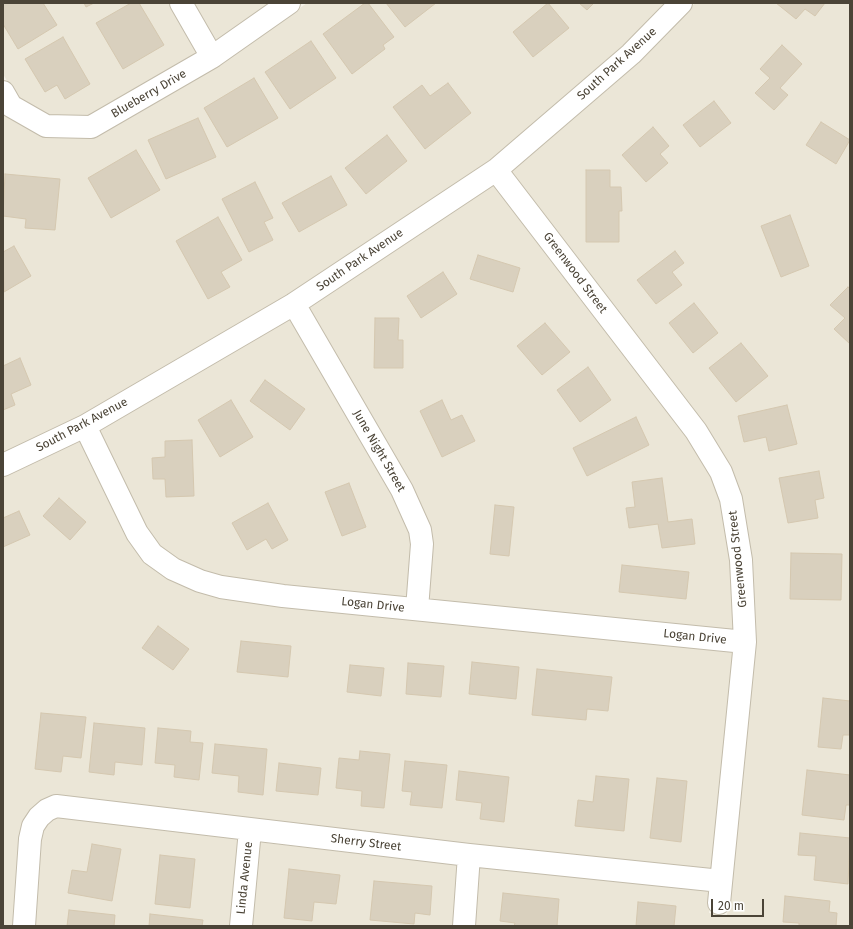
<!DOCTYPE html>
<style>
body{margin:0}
#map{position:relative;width:853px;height:929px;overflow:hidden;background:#f6f3ea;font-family:"Fira Sans",sans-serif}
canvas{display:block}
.frame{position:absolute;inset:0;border:4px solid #4b4437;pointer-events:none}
.scale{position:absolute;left:711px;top:899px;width:53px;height:18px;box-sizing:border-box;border:2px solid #4b4437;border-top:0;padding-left:5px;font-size:12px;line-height:14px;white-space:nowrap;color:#4b4437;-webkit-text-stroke:3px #fff;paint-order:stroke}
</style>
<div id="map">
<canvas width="853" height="929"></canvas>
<div class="frame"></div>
<div class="scale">20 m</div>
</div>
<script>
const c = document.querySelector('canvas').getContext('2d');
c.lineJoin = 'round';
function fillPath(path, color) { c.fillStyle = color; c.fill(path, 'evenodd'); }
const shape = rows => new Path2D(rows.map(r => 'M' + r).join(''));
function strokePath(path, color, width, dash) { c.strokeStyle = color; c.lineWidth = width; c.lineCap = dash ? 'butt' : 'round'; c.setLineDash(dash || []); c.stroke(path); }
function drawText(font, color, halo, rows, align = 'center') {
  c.font = font + ' "Fira Sans",sans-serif'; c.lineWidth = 4; c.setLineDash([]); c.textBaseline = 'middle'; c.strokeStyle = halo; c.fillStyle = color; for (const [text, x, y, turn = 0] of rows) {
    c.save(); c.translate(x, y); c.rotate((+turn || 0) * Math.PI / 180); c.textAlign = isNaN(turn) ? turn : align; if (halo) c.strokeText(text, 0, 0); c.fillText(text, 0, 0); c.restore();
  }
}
fillPath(shape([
 [3,3,170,3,199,54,90,117,49,116,17,98,3,74],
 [192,3,272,3,215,43],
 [307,3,668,3,626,46,490,161,290,295,81,417,3,454,3,112,42,135,209,72],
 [695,3,850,3,850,926,473,926,477,867,711,890,709,913,727,915,755,633,740,495,509,171,637,62],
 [493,183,689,438,713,477,722,503,728,532,735,631,426,600,431,545,307,307],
 [291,317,394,495,411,533,413,544,408,598,285,586,223,577,204,571,177,560,158,546,145,527,98,430],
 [81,439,167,578,735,652,713,869,44,800,15,926,3,926,3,476],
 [57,817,240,839,231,926,33,926,39,841,45,824],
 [258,842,459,865,455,926,250,926]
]), '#ebe6d7');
const building = shape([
 [3,3,43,3,57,25,18,49,3,24,3,3],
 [84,3,94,3,86,7,84,3],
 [131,3,139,3,164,45,123,69,96,23,131,3],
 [365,3,368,3,394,37,383,45,385,49,352,74,323,34,365,3],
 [386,3,436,3,405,27,386,3],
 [548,3,569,28,533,57,513,32,548,3],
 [579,3,594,3,587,10,579,3],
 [776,3,825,3,815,16,805,9,796,19,776,3],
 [63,37,90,84,65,99,57,85,45,92,25,59,63,37],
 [311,41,336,78,290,109,265,72,311,41],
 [782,45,802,64,780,88,788,95,774,110,755,93,770,78,760,69,782,45],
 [254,78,278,118,227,147,204,108,254,78],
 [448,83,471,113,425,149,393,107,422,85,430,96,448,83],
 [714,101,731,123,700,147,683,125,714,101],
 [198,118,216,157,166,179,148,140,198,118],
 [821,122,850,140,836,164,806,145,821,122],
 [653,127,669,146,660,154,668,163,646,182,622,155,653,127],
 [387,135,407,161,366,194,345,168,387,135],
 [136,150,160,190,111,218,88,178,136,150],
 [586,170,610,170,610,187,621,187,622,211,619,211,619,242,586,242,586,170],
 [5,174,60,179,55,230,25,228,26,219,3,216,5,174],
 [331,176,347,205,299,232,282,203,331,176],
 [255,182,273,218,264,222,273,240,249,252,222,199,255,182],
 [790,215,809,266,781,277,761,226,790,215],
 [218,217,242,260,221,272,230,287,208,299,176,241,218,217],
 [14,246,31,276,4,292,3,252,14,246],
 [675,251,684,263,672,272,682,285,656,304,637,280,675,251],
 [478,255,520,268,513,292,470,279,478,255],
 [443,272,457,294,421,318,407,296,443,272],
 [848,287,850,289,850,344,834,329,845,318,830,305,848,287],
 [694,303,718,333,693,353,669,323,694,303],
 [375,318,399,318,398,340,403,340,403,368,374,368,375,318],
 [545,323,570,352,542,375,517,346,545,323],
 [741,343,768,376,736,402,709,368,741,343],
 [20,358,31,385,11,394,15,405,3,410,3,366,20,358],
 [588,367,611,400,580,422,557,390,588,367],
 [265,380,305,409,290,430,250,401,265,380],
 [231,400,253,437,220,457,198,420,231,400],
 [442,400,451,420,462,415,475,441,442,457,420,411,442,400],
 [787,405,797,444,769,451,766,437,744,442,738,416,787,405],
 [636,417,649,445,587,476,573,448,636,417],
 [192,440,194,496,166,497,165,479,153,479,152,458,165,457,165,441,192,440],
 [819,471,824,498,815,500,818,518,788,523,779,478,819,471],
 [662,478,668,522,692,519,695,544,662,548,658,524,629,528,626,508,635,507,632,482,662,478],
 [349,483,366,527,342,536,325,492,349,483],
 [59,498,86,522,70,540,43,516,59,498],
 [268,503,288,540,272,549,266,539,247,550,232,523,268,503],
 [495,505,514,507,509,556,490,554,495,505],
 [19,511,30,535,3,547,3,518,19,511],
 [791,553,842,554,841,600,790,599,791,553],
 [622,565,689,572,686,599,619,592,622,565],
 [158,626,189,649,173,670,142,648,158,626],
 [241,641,291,646,288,677,237,672,241,641],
 [472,662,519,667,516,699,469,694,472,662],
 [408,663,444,666,441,697,406,694,408,663],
 [350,665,384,668,381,696,347,692,350,665],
 [537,669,612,677,608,711,587,709,586,720,532,715,537,669],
 [823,698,850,701,850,735,843,735,841,749,818,747,823,698],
 [41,713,86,717,81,758,63,756,61,772,35,769,41,713],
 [94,723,145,728,142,765,115,762,114,775,89,772,94,723],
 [158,728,191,731,190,742,203,743,199,780,174,777,175,765,155,763,158,728],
 [215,744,267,749,263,795,238,792,239,776,212,773,215,744],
 [360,751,390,754,384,808,361,806,362,791,336,788,339,758,359,760,360,751],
 [405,761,447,765,442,808,410,805,412,792,402,791,405,761],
 [279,763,321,768,318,795,276,791,279,763],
 [807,770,850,775,850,805,846,805,844,820,802,815,807,770],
 [459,771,509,777,504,822,480,819,482,803,456,800,459,771],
 [596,776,629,779,624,831,575,826,578,800,593,802,596,776],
 [657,778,687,781,681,842,650,838,657,778],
 [800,833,850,838,848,884,814,880,816,856,798,855,800,833],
 [92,844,121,849,112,901,68,893,72,870,87,872,92,844],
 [160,855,195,859,190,908,155,904,160,855],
 [289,869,340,875,336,904,314,902,312,921,284,918,289,869],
 [374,881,432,886,430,915,415,913,414,924,370,920,374,881],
 [503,893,559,899,557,926,514,926,515,923,500,921,503,893],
 [785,896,830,901,829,912,837,913,836,926,799,926,799,923,783,922,785,896],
 [638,902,676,906,674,926,636,926,638,902],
 [69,910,115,915,114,926,67,926,69,910],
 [150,914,203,920,202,926,149,926,150,914]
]);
fillPath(building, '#d9d0be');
strokePath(building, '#d5c8b0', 1);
const minor = shape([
 [181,3,212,57],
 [3,92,11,106,46,126,91,127,212,57,289,3],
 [496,170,696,431,721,472,731,499,741,560,745,642,719,903],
 [294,304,402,490,420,530,422,544,417,609],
 [85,426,137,533,152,554,173,569,200,581,221,587,283,596,745,642],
 [3,465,85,426,294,304,496,170,631,54,681,3],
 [24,926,30,839,33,826,39,817,47,810,56,806,469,855,721,881],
 [241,926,250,830],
 [464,926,469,855]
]);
strokePath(minor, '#c3bcab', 24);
strokePath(minor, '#fff', 22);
drawText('12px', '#4b4437', '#fff', [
 ["South Park Avenue",617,64,-42],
 ["Blueberry Drive",149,94,-30],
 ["South Park Avenue",360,260,-34],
 ["Greenwood Street",575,273,53],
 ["South Park Avenue",82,425,-28],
 ["June Night Street",379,451,60],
 ["Greenwood Street",738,559,-96],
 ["Logan Drive",373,605,6],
 ["Logan Drive",695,637,6],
 ["Sherry Street",366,843,7],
 ["Linda Avenue",245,878,-84]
]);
</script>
